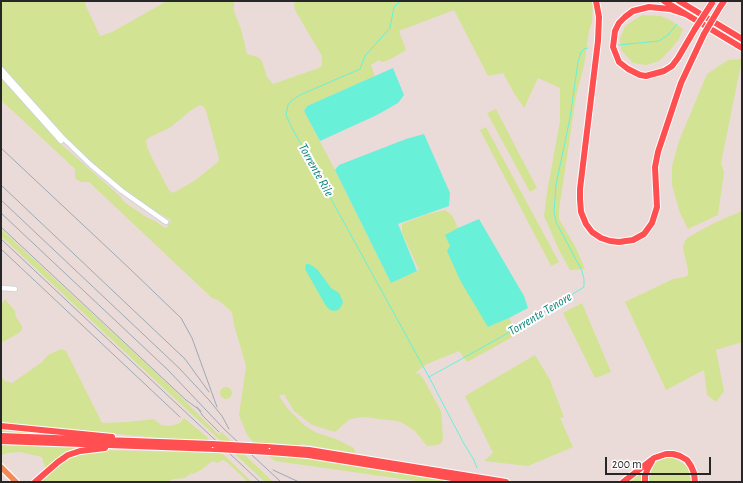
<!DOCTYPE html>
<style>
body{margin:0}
#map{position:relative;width:743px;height:483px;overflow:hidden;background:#ebdbd8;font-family:"Alegreya Sans",sans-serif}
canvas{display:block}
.frame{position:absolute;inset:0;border:2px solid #272727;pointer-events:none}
.scale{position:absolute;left:605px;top:457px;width:106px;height:18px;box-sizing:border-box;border:2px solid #272727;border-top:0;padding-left:5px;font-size:12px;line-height:14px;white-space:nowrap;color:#272727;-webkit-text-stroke:3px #fff;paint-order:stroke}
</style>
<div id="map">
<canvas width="743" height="483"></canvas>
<div class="frame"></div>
<div class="scale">200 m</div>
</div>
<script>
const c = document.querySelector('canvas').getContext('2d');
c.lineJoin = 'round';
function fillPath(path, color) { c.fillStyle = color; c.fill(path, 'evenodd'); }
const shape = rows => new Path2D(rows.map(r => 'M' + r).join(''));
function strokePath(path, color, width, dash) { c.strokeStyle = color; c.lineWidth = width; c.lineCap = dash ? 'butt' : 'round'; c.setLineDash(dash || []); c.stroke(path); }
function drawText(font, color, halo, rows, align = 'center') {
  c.font = font + ' "Alegreya Sans",sans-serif'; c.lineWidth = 4; c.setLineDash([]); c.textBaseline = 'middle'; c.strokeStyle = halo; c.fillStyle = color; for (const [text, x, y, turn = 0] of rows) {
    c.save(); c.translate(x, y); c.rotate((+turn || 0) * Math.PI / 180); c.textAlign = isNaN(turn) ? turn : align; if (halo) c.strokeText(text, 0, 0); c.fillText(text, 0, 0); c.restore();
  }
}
fillPath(shape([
 [1,1,86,1,85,4,100,36,112,32,167,1,234,1,234,11,241,29,247,54,258,57,262,61,267,77,273,84,319,68,322,65,322,56,295,10,294,5,295,1,593,1,592,23,589,31,584,66,576,96,559,210,559,219,576,248,585,269,570,270,559,250,544,216,547,192,560,121,560,88,538,78,524,108,514,93,503,73,488,76,454,10,401,30,399,31,406,50,389,60,382,62,379,60,371,65,375,76,307,106,304,111,335,170,391,283,419,270,402,233,402,224,425,215,445,210,452,215,458,228,446,235,488,327,509,318,518,334,467,362,459,351,427,364,414,374,419,373,424,380,441,411,443,437,442,443,436,445,427,446,415,431,403,423,397,421,363,417,350,419,335,432,312,425,294,411,284,394,279,396,287,408,305,426,317,433,336,439,354,448,355,453,301,444,298,447,275,443,254,443,247,435,239,415,246,366,234,325,232,312,218,300,212,298,89,182,81,182,75,178,75,169,1,100,1,77,62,145,121,197,123,201,146,217,155,221,165,228,167,227,171,220,144,205,110,179,84,157,50,122,1,66],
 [200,105,204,107,206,111,219,158,218,162,194,181,173,193,169,190,153,160,147,147,146,140,150,137,171,127,190,111],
 [642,15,661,16,672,21,683,29,679,39,670,50,659,61,646,65,633,63,621,50,620,39,625,26],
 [742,59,721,163,724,172,718,215,688,229,680,213,672,185,672,166,679,141,707,74,728,60],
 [496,109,537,188,530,192,487,113],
 [486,127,559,262,551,266,480,130],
 [742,211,742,342,716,350,724,391,716,402,707,395,704,370,666,390,625,302,673,279,685,277,688,275,688,270,683,248,684,243,687,238,714,223],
 [1,229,170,386,219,435,222,432,232,442,221,441,158,383,1,236],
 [5,299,15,311,16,317,22,326,22,330,19,333,1,343,1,304],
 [582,303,611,372,595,378,563,313],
 [61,349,66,351,102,423,128,422,154,419,161,425,170,426,180,423,184,418,207,437,210,441,171,439,1,423,1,376,5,381,12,383,42,362,48,355],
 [535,355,550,380,564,417,560,418,573,447,528,466,484,461,493,453,465,396],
 '220 393a6 6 0 1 1 12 0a6 6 0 1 1-12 0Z',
 [1,428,31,431,31,433,28,434,1,433],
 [1,445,57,447,76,447,45,468,42,457,20,452,7,453,1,455],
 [100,450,222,453,252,482,248,482,227,462,223,460,217,463,214,461,211,462,201,470,193,474,191,473,185,478,174,479,166,482,36,482,68,456],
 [234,453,243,453,273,482,265,482],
 [267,454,317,459,461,482,423,482,275,461],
 [666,458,673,458,681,462,688,467,692,482,648,482,647,475,650,468,656,462],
 [643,469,641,482,628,482]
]), '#d2e393');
fillPath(shape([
 [393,68,404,95,398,103,377,115,320,141,304,111,307,106],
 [424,134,450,193,449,206,398,224,417,271,391,283,335,170,339,165,406,139],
 [479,219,524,296,528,308,509,318,488,327,461,282,447,251,450,246,445,235,458,228],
 [306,264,309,264,317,269,331,288,339,293,343,302,341,307,338,310,334,311,330,310,326,306,305,269]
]), '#68f0d9');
strokePath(shape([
 [402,1,398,3,394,7,390,28,365,56,360,69,300,95,291,101,288,105,286,115,292,128,429,377,463,442,474,460,477,468],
 [438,1,442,1],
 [619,45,659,41,668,35,677,24],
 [429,377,528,322,584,287,584,279,582,271,556,222,554,212,556,185,570,118,578,62,581,52,584,49,588,48]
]), '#68f0d9', 1);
const minor = shape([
 [1,69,62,137,91,165,122,191,166,222],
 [1,74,61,141],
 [1,288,15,289]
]);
const major = shape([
 [1,467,16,482]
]);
const highway = shape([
 [596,1,599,17,598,41,580,189,580,199,581,212,586,224,592,232,601,238,610,241,619,242,633,240,644,234,652,223,657,207,655,167,658,152,681,83,704,34],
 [664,1,742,48],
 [679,1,742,39],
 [720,7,724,1],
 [685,14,670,9,649,7,633,11,625,17,619,23,615,31,613,47,619,62,628,69,640,75,646,76,664,71,672,66,678,58,695,29],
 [1,426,112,437],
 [1,436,212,444],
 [1,441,216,449],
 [266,447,309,450,506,482],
 [270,452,308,455,477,482],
 [35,482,58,462,68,455,80,451,105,448],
 [623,482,654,458,666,454,673,454,680,456,687,460,691,466,694,473,695,482],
 [645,482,645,476,648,468,652,461]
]);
strokePath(minor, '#c7d3da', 6);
strokePath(major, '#fff', 8);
strokePath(highway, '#fff', 8);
strokePath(minor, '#fff', 4.5);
strokePath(major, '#f38955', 5.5);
strokePath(highway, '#ff4f50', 6);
strokePath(shape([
 [1,148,129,268,181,318,192,338,217,407],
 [1,185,185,359,209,392],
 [1,200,179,368,209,400,222,416,229,429],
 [1,213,168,370,225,430,281,482],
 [1,227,186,400,201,411],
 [1,239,260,482],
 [1,249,180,417],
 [197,407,203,416,219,432],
 [273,470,299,482]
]), '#9ba9b3', 1);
const highwayBridge = shape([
 [695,29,712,3],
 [704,34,720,7],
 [212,444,266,447],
 [216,449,270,452]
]);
strokePath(highwayBridge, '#fff', 8, []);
strokePath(highwayBridge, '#ff4f50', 6);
drawText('italic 13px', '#0b8579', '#fff', [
 ["Torrente Rile",316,170,61],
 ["Torrente Tenore",540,314,-31]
]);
</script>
